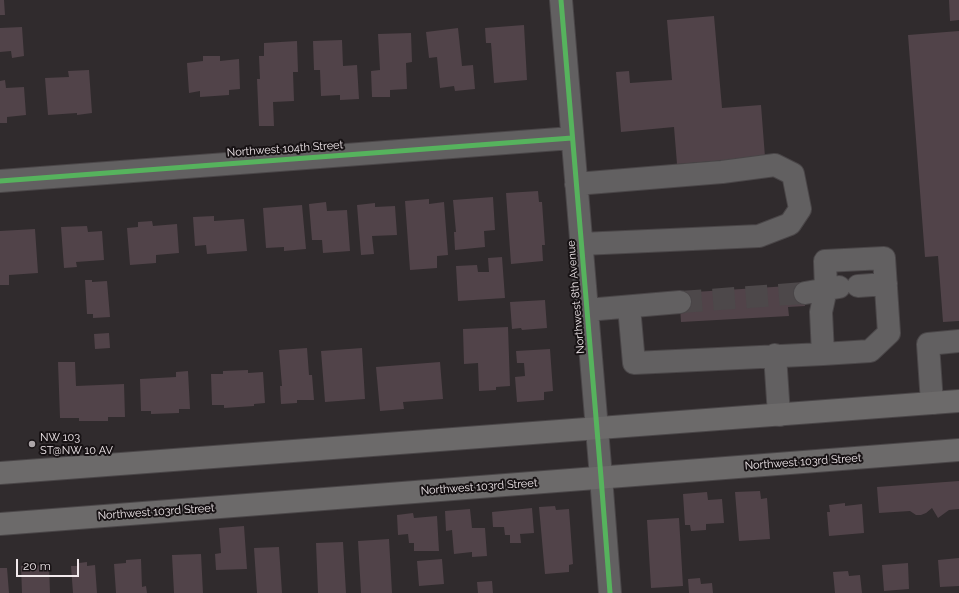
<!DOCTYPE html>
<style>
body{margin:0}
#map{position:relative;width:959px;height:593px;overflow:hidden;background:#302b2d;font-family:Raleway,sans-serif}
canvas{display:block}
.scale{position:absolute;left:16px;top:559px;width:63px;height:18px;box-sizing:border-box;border:2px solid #f1e9ec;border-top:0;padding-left:5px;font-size:12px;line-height:14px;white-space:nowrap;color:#f1e9ec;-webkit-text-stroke:3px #171214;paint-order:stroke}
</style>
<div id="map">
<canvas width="959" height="593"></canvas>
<div class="scale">20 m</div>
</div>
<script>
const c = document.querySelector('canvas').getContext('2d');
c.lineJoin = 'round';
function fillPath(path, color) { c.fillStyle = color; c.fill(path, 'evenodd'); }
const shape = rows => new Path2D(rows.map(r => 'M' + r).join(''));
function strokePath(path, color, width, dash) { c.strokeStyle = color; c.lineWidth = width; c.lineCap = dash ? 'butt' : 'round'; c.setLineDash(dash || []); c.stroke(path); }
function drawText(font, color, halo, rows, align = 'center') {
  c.font = font + ' Raleway,sans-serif'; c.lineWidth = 4; c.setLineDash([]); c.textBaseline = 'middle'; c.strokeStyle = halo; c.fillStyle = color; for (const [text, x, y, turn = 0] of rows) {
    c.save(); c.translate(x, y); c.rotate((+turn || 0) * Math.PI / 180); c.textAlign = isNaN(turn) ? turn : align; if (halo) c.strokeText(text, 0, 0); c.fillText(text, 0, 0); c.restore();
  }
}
fillPath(shape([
 [0,0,4,0,5,15,0,15],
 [949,0,959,0,959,20,950,21],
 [714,16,722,108,761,105,765,157,677,164,674,127,621,132,616,72,629,71,630,83,672,80,667,20],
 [524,25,527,80,494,83,491,43,486,43,485,28],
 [22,27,24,56,12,58,11,51,0,52,0,28],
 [458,28,462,66,473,65,475,89,455,91,454,86,440,88,437,57,429,58,426,32],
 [959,31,959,321,943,322,938,256,925,257,908,35],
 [411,33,412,62,406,63,407,89,390,90,390,97,372,97,371,71,380,70,378,34],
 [342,40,343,66,357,65,359,99,340,100,340,95,321,96,320,70,314,70,313,41],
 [297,41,298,72,293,72,294,101,273,102,274,126,259,126,257,79,260,79,259,56,264,56,264,43],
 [203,56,220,56,220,61,239,59,240,89,229,90,229,95,200,97,200,91,189,93,187,63,203,61],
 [89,70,92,113,77,115,77,113,48,115,45,78,69,77,68,71],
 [5,80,6,88,24,87,26,115,7,117,7,123,0,123,0,81],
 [538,191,539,202,542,202,545,245,542,245,543,261,511,264,506,193],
 [493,197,495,230,484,231,485,247,455,250,454,232,456,232,453,200],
 [429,199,429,204,444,202,448,255,437,256,437,268,410,270,405,201],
 [326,202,327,211,347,210,350,251,323,253,322,240,312,240,309,204],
 [375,203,375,207,395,206,397,235,372,236,374,254,361,255,357,205],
 [302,205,306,249,284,251,284,247,266,248,263,208],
 [214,216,214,221,244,219,247,251,207,254,206,245,195,246,193,217],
 [152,221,153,226,177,224,179,253,156,255,156,263,130,265,127,228,138,227,138,222],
 [87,226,88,232,102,231,104,260,76,262,77,267,64,268,61,227],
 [35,229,38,273,9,275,9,285,0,285,0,231],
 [502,257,505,298,458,301,456,266,477,265,478,272,489,272,488,258],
 [85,280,92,280,92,282,107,281,110,317,93,318,93,314,87,314],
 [804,285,805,306,788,307,789,316,681,322,679,293],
 [545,300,547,328,522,330,521,328,512,329,510,302],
 [508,327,510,386,496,387,496,390,479,391,478,363,464,364,463,329],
 [109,333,110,348,95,349,94,334],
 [307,348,309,375,312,375,314,400,297,400,297,403,281,404,280,386,282,386,279,350],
 [362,348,365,399,325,402,321,351],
 [550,349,553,391,544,392,544,400,517,402,515,377,525,376,524,363,517,363,516,351],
 [58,362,75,362,76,386,124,384,125,417,108,417,108,421,79,421,79,418,60,418],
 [440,362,443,399,403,402,404,409,380,411,376,367],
 [248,370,248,373,263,372,265,403,254,404,254,406,224,408,224,405,212,405,211,374,223,374,223,371],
 [188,371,190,409,179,409,179,413,151,414,151,411,141,411,140,379,176,377,176,372],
 [959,481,959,509,949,510,938,518,932,508,926,513,921,515,916,515,910,511,879,513,877,487],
 [760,491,761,499,767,498,770,539,739,541,735,492],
 [707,492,708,500,722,499,724,523,706,524,706,530,691,531,690,525,685,525,683,494],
 [845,503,845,506,862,504,864,533,829,536,827,512,830,512,829,505],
 [555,506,556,510,569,509,573,564,569,565,569,572,545,574,539,507],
 [532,508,534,533,520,534,521,543,510,543,510,535,505,535,504,527,493,527,492,512],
 [470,509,472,528,485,528,487,556,472,557,472,552,454,554,452,530,446,531,445,511],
 [413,513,414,518,437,516,439,551,414,551,414,543,409,543,408,534,398,535,397,515],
 [679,518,683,586,651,588,647,520],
 [244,526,247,569,216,570,215,554,221,553,219,528],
 [389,539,392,593,361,593,358,541],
 [343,542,346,593,318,593,316,543],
 [279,547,282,593,257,593,254,548],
 [201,554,203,593,174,593,172,555],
 [959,558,959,586,940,587,938,560],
 [141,559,142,587,146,586,147,593,116,593,114,564,126,563,126,560],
 [442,559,444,584,419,586,417,561],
 [87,562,87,566,95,565,97,593,73,593,71,566,79,566,79,563],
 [908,563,909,589,884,591,882,565],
 [49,565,50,593,22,593,21,566],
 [0,568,7,568,9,593,0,593],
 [848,571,849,576,860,575,862,593,835,593,833,572],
 [700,578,701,584,712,583,713,593,689,593,688,579],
 [492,581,493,593,478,593,477,582]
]), '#514349');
strokePath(shape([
 [680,302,805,293]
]), '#4d484a', 22, [22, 11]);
const minor = shape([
 [561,0,601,477,610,593],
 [0,181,572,138],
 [576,184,722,172,775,165,793,174,800,209,790,224,759,236,581,244],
 [858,286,886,284],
 [805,293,839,287],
 [629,307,634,363,823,354,870,351,889,333,884,258,825,261,826,289,821,312,823,354],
 [587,310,680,302],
 [775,355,779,415],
 [932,403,928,344,959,341]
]);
const major = shape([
 [0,473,959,401],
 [0,524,959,450]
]);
strokePath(minor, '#4a4648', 24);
strokePath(major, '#4a4648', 24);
strokePath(minor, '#626061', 22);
strokePath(major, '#6c6a6a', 22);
strokePath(shape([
 [561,0,601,477,610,593],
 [0,181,572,138]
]), '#56b35d', 5);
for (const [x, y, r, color] of [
 [32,444,4,"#ada6a9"]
]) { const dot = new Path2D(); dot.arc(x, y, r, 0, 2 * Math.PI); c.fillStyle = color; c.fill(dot); strokePath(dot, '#171214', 1.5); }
drawText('11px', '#f1e9ec', '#171214', [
 ["Northwest 104th Street",285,149,-4],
 ["Northwest 8th Avenue",576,297,-95],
 ["Northwest 103rd Street",803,462,-4],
 ["Northwest 103rd Street",479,487,-4],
 ["Northwest 103rd Street",156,512,-4]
]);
drawText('11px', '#f1e9ec', '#171214', [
 ["NW 103",40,438],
 ["ST@NW 10 AV",40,451]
], 'left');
</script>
